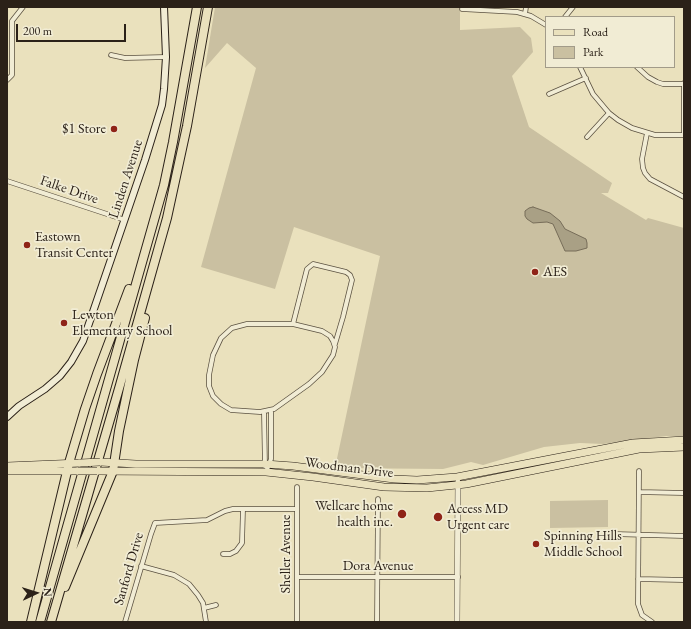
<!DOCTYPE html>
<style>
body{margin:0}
#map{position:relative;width:691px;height:629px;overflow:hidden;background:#eae1bd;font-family:"EB Garamond",serif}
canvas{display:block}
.frame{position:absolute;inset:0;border:8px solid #2b2118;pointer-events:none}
.legend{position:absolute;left:545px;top:16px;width:130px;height:52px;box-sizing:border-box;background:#f1ecd4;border:1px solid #a29b89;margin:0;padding:5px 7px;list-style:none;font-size:12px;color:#2b2118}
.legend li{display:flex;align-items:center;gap:8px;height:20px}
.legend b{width:20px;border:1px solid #a29b89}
.north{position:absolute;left:16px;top:573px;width:40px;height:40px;-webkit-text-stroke:3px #f1ecd4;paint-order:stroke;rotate:86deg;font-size:11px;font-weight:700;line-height:16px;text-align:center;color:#2b2118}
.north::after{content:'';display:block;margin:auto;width:14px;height:18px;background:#2b2118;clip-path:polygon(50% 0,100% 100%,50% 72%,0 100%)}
.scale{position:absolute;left:16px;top:24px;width:110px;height:18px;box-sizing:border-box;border:2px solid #2b2118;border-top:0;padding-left:5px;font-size:12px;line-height:14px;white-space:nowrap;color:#2b2118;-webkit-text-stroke:3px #f1ecd4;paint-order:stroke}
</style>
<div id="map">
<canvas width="691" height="629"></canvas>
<div class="frame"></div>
<ul class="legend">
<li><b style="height:5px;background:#eae1bd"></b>Road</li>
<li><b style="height:11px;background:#cac0a1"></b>Park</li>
</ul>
<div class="north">N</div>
<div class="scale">200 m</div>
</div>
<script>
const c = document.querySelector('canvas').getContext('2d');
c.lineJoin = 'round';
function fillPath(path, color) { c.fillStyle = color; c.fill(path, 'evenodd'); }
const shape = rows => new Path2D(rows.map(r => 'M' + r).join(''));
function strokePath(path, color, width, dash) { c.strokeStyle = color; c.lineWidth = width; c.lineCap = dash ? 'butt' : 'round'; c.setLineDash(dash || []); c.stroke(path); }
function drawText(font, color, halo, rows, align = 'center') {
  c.font = font + ' "EB Garamond",serif'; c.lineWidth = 3.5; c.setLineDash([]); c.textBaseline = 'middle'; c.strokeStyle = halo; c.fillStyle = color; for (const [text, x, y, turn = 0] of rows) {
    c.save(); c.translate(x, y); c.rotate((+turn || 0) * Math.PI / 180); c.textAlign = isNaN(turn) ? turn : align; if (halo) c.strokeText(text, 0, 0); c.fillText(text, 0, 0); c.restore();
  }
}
fillPath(shape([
 [215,7,460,7,460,30,520,27,531,38,533,52,512,76,529,127,612,183,608,193,601,193,646,220,648,218,684,228,684,436,666,436,603,444,580,443,544,447,483,465,471,462,443,469,335,468,380,256,294,227,275,289,201,267,256,68,227,43,205,68],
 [608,500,608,527,550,528,550,501]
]), '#cac0a1');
const water = shape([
 [533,207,550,213,560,221,565,229,586,239,587,243,587,248,576,251,565,251,553,224,547,222,533,223,527,219,525,216,525,211,529,208,533,207]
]);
fillPath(water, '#a9a085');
strokePath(water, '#776d59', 1);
const minor = shape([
 [462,9,517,12,531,16,546,25],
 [525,14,526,7],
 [565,17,573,7],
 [111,55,125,58,166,57],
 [580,67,593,94,609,113,618,120,632,128,655,135,684,135,684,83],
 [637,67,648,77,657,82,663,84,684,84],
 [7,80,12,75,12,21,23,7],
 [549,94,586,78],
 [647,133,642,159,643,168,645,173,650,179,684,197],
 [587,137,609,113],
 [7,181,125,220],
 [247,324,293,324,322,331,330,336,333,341,335,347,333,355,322,372,309,384,274,409,260,412,231,410,221,404,213,396,209,386,209,375,213,355,221,338,232,328,247,324],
 [293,324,307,269,313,264,346,272,350,275,352,280,343,317,335,344],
 [264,412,265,466],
 [639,471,638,604,642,615,652,622],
 [266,472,271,459,271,410],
 [639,492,684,493],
 [614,534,684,536],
 [223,554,230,554,236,551,242,543,243,509],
 [141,566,174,575,189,584,198,595,203,603,206,622],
 [297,577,458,577],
 [638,579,684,580],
 [204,608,216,605],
 [125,622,151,534,155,523,207,520,225,511,233,509,297,509],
 [297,622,297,487],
 [377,622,378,499]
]);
const tertiary = shape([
 [457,622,458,482]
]);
const secondary = shape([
 [7,417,19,406,45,389,60,376,71,362,83,341,145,160,162,105,164,89,166,57,164,7]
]);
const primary = shape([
 [100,462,136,464,265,464,293,466,394,479,417,480,457,477,633,443,684,440],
 [7,466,80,463],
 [7,471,78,471],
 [97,471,266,472,313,477,384,487,427,488,466,484,639,449,684,447]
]);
const motorway = shape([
 [65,587,113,471,119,431,134,360,145,318],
 [31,622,69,463,85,409,97,374,129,289],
 [40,622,164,185,173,142,197,7],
 [51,622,120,385,167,218,187,126,208,7]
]);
strokePath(minor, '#5b5141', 5.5);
strokePath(tertiary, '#5b5141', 6);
strokePath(secondary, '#2b2118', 8);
strokePath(primary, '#2b2118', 8);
strokePath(motorway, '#2b2118', 10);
strokePath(minor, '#f1ecd4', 4);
strokePath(tertiary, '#f1ecd4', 5);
strokePath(secondary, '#f1ecd4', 6);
strokePath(primary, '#eae1bd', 7);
strokePath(motorway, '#eae1bd', 8);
const primaryBridge = shape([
 [80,463,100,462],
 [78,471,97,471]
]);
strokePath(primaryBridge, '#2b2118', 8, []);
strokePath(primaryBridge, '#eae1bd', 7);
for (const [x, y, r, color] of [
 [114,129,4,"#8f2418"],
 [27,245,4,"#8f2418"],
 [535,272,4,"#8f2418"],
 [64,323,4,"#8f2418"],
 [402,514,5,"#8f2418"],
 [438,517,5,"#8f2418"],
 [536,544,4,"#8f2418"]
]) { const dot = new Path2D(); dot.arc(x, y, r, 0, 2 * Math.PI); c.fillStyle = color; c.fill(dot); strokePath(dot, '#f1ecd4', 1.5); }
drawText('14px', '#2b2118', '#f1ecd4', [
 ["$1 Store",106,129,"right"],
 ["Eastown",35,237],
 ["Transit Center",35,253],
 ["AES",543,272],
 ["Lewton",72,315],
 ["Elementary School",72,331],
 ["Wellcare home",393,506,"right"],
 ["health inc.",393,522,"right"],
 ["Access MD",447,509],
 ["Urgent care",447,525],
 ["Spinning Hills",544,536],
 ["Middle School",544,552]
], 'left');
drawText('14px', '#2b2118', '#f1ecd4', [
 ["Linden Avenue",126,179,-72],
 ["Falke Drive",69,190,19],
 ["Woodman Drive",349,468,7],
 ["Sheller Avenue",286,554,-90],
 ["Dora Avenue",378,566],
 ["Sanford Drive",129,569,-74]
]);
</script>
